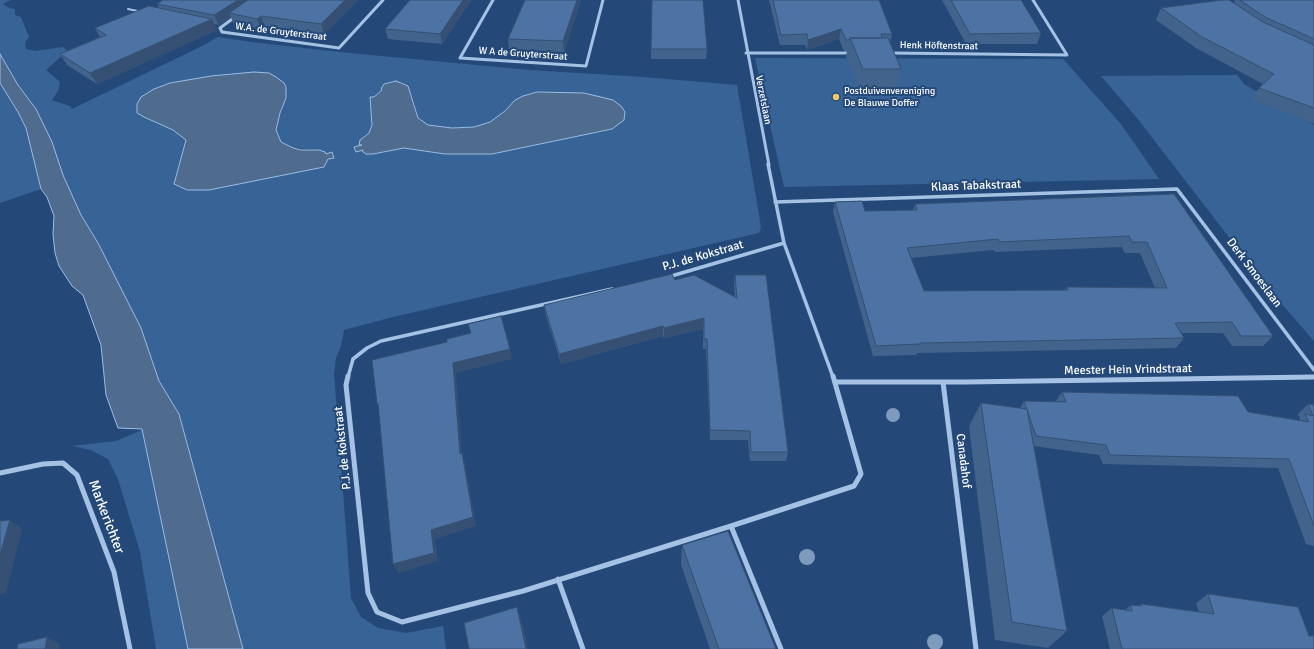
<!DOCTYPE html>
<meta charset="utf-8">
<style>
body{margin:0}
canvas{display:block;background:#244979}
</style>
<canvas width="1314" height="649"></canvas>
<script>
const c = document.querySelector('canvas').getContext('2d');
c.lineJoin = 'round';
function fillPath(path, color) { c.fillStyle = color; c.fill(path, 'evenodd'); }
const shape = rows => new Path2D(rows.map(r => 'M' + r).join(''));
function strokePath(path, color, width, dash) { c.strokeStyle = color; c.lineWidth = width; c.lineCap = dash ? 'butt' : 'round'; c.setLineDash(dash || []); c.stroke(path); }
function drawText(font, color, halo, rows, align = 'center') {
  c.font = font + ' Signika,sans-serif'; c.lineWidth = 4; c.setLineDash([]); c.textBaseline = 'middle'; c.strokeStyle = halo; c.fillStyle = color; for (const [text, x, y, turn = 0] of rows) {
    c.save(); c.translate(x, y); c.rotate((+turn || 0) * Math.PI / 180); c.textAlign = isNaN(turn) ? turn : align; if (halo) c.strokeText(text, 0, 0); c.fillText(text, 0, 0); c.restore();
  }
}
fillPath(shape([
 [0,0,11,0,3,4,9,8,15,9,15,15,21,17,29,37,25,43,26,49,35,51,63,47,67,51,46,70,60,82,58,91,52,100,70,106,72,109,200,47,218,37,252,42,339,52,530,70,643,77,737,85,761,227,759,233,393,317,344,330,341,346,336,358,334,373,351,598,361,617,378,628,406,633,443,626,446,649,243,649,179,414,159,381,141,328,98,243,81,215,63,175,52,142,36,109,18,85,0,54],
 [211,76,286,98,277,123,276,130,278,137,281,142,293,148,319,150,328,159,324,167,209,190,187,190,174,183,186,140,173,130,144,117,163,85],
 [396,81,412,96,418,118,428,125,452,128,474,127,490,122,505,111,515,100,537,92,549,92,584,93,624,120,612,129,601,132,445,154,404,148,373,154,365,150,363,144,364,136,369,133,372,124,370,97,374,97,382,90,384,84],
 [755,58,1063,59,1121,124,1159,179,784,187],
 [1237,75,1244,84,1314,125,1314,341,1269,289,1137,118,1101,76],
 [0,83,18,112,26,128,41,189,0,203],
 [142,430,188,649,156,649,140,552,118,479,108,459,91,450,72,446,116,441]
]), '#376397');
const water = shape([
 [0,54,18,85,36,109,52,142,63,175,81,215,98,243,141,328,159,381,179,414,243,649,188,649,142,429,118,428,106,395,101,345,83,295,72,286,59,266,55,253,53,234,54,216,47,197,41,189,26,128,18,112,0,83,0,54],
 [254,72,269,73,276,77,284,83,286,87,286,98,280,113,276,130,281,142,293,148,301,150,319,150,325,152,326,154,332,152,334,158,328,159,324,167,209,190,187,190,174,184,186,140,173,130,144,117,137,113,137,104,141,97,154,89,170,83,211,76,254,72],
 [396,81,408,86,418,118,428,125,452,128,474,127,490,122,505,111,515,100,523,96,537,92,584,93,613,100,621,106,625,112,624,120,612,129,492,154,445,154,404,148,373,154,366,154,362,151,363,150,356,152,354,147,362,145,359,145,360,140,369,133,372,125,370,97,374,97,382,90,381,89,384,84,396,81]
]);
fillPath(water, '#4f6b8e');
strokePath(water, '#9abde5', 1);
strokePath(shape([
 [128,9,142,12]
]), '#a5c2e4', 2);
strokePath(shape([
 [493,0,460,58,586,66,603,0],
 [738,0,769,165],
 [235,17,220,28,222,32,339,48,383,0],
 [746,53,852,53],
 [891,53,1067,55,1033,0]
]), '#a5c2e4', 3);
strokePath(shape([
 [768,164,784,243,833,377],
 [775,202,1177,189,1314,370],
 [668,277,784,243],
 [348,377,353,359,367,348,381,341,612,289]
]), '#a5c2e4', 3.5);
strokePath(shape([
 [348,376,346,385,368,593,377,612,402,622,523,591,731,526],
 [835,382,965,382,1314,377],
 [943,382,976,649],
 [0,473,43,464,63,463,77,475,114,572,130,649],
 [558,579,583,649],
 [781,649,731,526,854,486,861,474,833,376]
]), '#a5c2e4', 5);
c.fillStyle = '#7e9abc';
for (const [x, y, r] of [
 [893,415,7],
 [807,557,8],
 [935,642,8]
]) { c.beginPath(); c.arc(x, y, r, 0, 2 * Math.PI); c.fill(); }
fillPath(shape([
 [163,0,358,0,324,34,265,26,261,29,233,23,231,17,219,25,214,24,217,30,97,84,67,65,60,54,100,37,95,28,159,8,157,4],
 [410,0,471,0,442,44,388,39,385,29],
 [525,0,581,0,564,52,509,49,508,39],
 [769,0,879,0,892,34,890,43,901,69,896,88,859,88,846,57,847,51,844,51,839,39,807,50,805,45,780,45],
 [942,0,1021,0,1041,33,1037,44,966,44],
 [1235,0,1314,0,1314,124,1251,99,1259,88,1263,84,1196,48,1156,20,1161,8,1234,3],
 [651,49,707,49,706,59,651,59],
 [1174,194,1273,336,1263,346,1232,346,1223,333,1181,333,1184,338,1176,348,917,353,916,355,873,356,833,212,835,202,865,211,913,210,915,204],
 [1122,247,1125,253,1140,253,1155,288,1067,287,1065,290,924,291,911,258,993,250,995,252],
 [735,275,788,452,786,461,750,461,748,440,710,440,706,349,703,349,703,329,664,338,663,336,561,364,546,316,544,305,675,280,735,297,734,286],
 [1062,392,1248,412,1299,421,1300,419,1298,414,1308,404,1314,405,1314,546,1306,544,1278,468,1103,464,1099,455,1033,446,1067,631,1048,648,995,640,969,426,981,403,1020,408,1024,401,1055,402],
 [682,545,776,649,710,649,681,565],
 [1208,594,1309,636,1314,649,1110,649,1102,616,1112,608,1125,610,1131,605,1139,606,1141,604,1199,612,1196,603]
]), '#41638c');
fillPath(shape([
 [238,0,257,0,229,13,231,17,219,25,214,15],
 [345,0,358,0,324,34,321,24],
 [463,0,471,0,442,44,440,34],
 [577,0,581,0,564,52,563,41],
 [261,16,265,26,261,29,257,19],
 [212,19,217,30,97,84,90,73],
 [841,29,839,39,807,50,808,40],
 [704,318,703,329,664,338,664,328],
 [663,326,663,336,561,364,559,354],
 [510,349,512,359,456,373,462,454,465,463,476,526,435,539,438,561,399,573,393,564,431,530,453,363],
 [10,520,22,529,6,593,0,595,0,555],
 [517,607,523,625,528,649,526,649],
 [47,637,60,644,59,649,45,649]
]), '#355072');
const building = shape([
 [163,0,238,0,214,15,157,4,163,0],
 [248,0,345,0,321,24,261,16,257,19,229,13,248,0],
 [410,0,463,0,440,34,385,29,410,0],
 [525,0,577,0,563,41,508,39,525,0],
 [652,0,703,0,707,49,651,49,652,0],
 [773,0,879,0,892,34,881,34,882,38,850,38,849,40,846,40,841,29,808,40,807,34,781,35,773,0],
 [951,0,1021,0,1041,33,970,34,951,0],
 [1222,0,1229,0,1263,22,1314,45,1314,108,1259,88,1274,74,1202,37,1161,8,1222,0],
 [1240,0,1314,0,1314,39,1265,17,1240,0],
 [149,6,212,19,90,73,60,54,106,35,95,28,149,6],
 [850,38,888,38,901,69,863,69,850,38],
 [1174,194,1273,336,1241,336,1232,322,1175,323,1184,338,920,343,920,344,876,346,835,202,862,201,865,211,917,210,915,204,1174,194],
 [1129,236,1132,242,1147,242,1167,288,1067,287,1068,290,924,291,907,248,998,239,999,242,1129,236],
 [672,274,675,280,694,275,737,298,735,275,766,275,788,452,751,452,750,431,710,430,707,339,704,339,704,318,664,328,663,326,559,354,544,305,672,274],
 [501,316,510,349,453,363,460,454,462,453,473,517,431,530,434,553,393,564,378,403,377,404,372,360,447,342,447,339,471,333,468,324,501,316],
 [1062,392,1238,396,1248,412,1309,422,1305,414,1313,416,1308,404,1314,405,1314,526,1289,459,1110,455,1106,445,1036,436,1024,401,1066,402,1062,392],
 [981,403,1027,409,1067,631,1012,622,981,403],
 [10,520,0,555,0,521,10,520],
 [728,531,776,649,719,649,682,545,728,531],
 [1208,594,1298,607,1309,636,1314,636,1314,649,1122,649,1112,608,1132,611,1131,605,1142,606,1141,604,1214,614,1208,594],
 [517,607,526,649,469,649,464,623,517,607],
 [47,637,45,649,17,649,18,644,47,637]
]);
fillPath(building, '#4c73a3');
strokePath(building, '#355072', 1);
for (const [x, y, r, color] of [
 [836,97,4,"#eec869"]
]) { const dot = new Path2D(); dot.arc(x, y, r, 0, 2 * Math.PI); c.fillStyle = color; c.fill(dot); strokePath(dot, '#244979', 1.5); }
drawText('10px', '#fff', '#244979', [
 ["W.A. de Gruyterstraat",281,32,7],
 ["Henk Höftenstraat",939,46,1],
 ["W A de Gruyterstraat",523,54,4],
 ["Verzetslaan",763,100,79]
]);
drawText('10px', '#fff', '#244979', [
 ["Postduivenvereniging",844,91],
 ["De Blauwe Doffer",844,103]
], 'left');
drawText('12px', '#fff', '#244979', [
 ["Klaas Tabakstraat",976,186,-2],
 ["P.J. de Kokstraat",703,256,-16],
 ["Derk Smoeslaan",1254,273,53],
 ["Meester Hein Vrindstraat",1128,370,-1],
 ["P.J. de Kokstraat",343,448,-96],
 ["Canadahof",963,461,83]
]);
drawText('14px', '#fff', '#244979', [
 ["Markerichter",106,517,69]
]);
</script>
